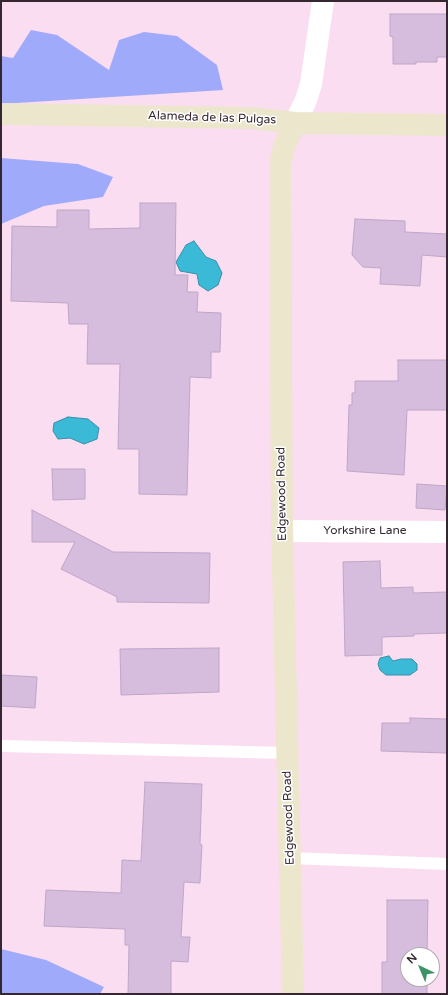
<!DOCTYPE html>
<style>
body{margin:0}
#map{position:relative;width:448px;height:995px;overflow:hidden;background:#fbddf1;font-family:"Varela Round",sans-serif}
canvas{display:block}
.frame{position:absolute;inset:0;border:2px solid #352731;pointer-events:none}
.north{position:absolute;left:400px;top:947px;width:40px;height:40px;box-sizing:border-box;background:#fff;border:1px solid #aea9ad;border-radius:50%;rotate:316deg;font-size:11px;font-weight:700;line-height:16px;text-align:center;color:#352731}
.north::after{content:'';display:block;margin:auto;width:14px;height:18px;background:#3e9366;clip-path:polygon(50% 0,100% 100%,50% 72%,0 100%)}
</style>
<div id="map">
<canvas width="448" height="995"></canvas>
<div class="frame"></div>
<div class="north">N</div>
</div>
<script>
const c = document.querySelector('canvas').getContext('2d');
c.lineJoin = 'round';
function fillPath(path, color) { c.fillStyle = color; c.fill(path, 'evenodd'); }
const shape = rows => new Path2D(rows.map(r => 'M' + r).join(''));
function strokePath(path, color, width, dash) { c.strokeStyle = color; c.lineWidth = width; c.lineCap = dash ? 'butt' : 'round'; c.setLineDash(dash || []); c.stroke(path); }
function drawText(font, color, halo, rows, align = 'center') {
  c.font = font + ' "Varela Round",sans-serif'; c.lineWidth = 3; c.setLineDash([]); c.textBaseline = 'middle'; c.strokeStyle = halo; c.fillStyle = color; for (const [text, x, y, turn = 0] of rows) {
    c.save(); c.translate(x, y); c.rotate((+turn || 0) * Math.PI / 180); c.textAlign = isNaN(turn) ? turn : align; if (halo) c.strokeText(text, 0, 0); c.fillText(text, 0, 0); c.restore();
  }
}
fillPath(shape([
 [31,30,57,35,109,70,119,40,144,32,177,36,217,65,223,90,1,104,1,56,13,58],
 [1,158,78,164,113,177,103,197,44,206,1,224],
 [1,949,46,960,104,987,100,994,1,994]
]), '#a0aafa');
const water = shape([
 [194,241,206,257,216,261,222,273,218,285,208,291,199,285,197,274,180,271,176,262,186,245,194,241],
 [68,417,88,419,99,428,97,439,84,444,70,438,58,439,53,431,54,423,68,417],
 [389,656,393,661,401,659,412,659,417,664,417,670,410,675,386,675,380,670,378,664,380,658,389,656]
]);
fillPath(water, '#3bbad8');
strokePath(water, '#398ea6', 1);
const building = shape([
 [390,14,447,14,447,57,437,57,437,62,416,62,416,64,393,64,393,37,390,36,390,14],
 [140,203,176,203,175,275,188,275,187,292,198,292,197,312,221,313,220,352,211,352,211,378,190,377,187,495,139,494,139,449,118,449,120,364,87,364,88,324,69,324,68,303,11,301,12,226,57,227,57,210,89,210,89,229,140,228,140,203],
 [355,219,405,221,405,232,447,234,447,257,422,255,420,286,380,284,381,268,363,267,352,255,355,219],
 [398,360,447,360,447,410,407,410,404,475,347,471,349,405,352,405,352,393,355,393,355,381,398,381,398,360],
 [52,469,85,469,85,499,53,500,52,469],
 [417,484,447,486,445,510,416,508,417,484],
 [32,510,113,552,210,553,209,603,117,602,117,597,61,569,75,542,32,542,32,510],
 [380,561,381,588,413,587,413,593,447,592,447,633,414,634,414,636,382,637,382,655,345,656,343,562,380,561],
 [219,648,219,692,121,695,120,649,219,648],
 [1,675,37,677,35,708,1,706,1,675],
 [410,718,447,719,447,753,381,751,382,723,410,723,410,718],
 [145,782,202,784,200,844,202,845,200,883,184,882,181,937,190,937,188,962,171,961,171,994,128,994,129,945,125,945,125,929,44,926,46,890,121,893,122,860,141,861,145,782],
 [387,900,428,900,427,955,408,955,408,979,427,979,427,994,382,994,382,962,387,962,387,900]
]);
fillPath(building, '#d6bdde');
strokePath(building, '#bfa6c7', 1);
strokePath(shape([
 [1,746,287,753],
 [291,858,447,864]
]), '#fff', 12);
strokePath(shape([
 [295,123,306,100,311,84,323,1],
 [283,531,447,532]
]), '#fff', 22);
strokePath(shape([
 [1,114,251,118,295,123,447,125],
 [293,994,282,523,280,164,284,147,295,123]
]), '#ece6cc', 22);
drawText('12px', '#352731', '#fff', [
 ["Alameda de las Pulgas",212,118,2],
 ["Edgewood Road",282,494,-91],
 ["Yorkshire Lane",365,531],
 ["Edgewood Road",289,818,-92]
]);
</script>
